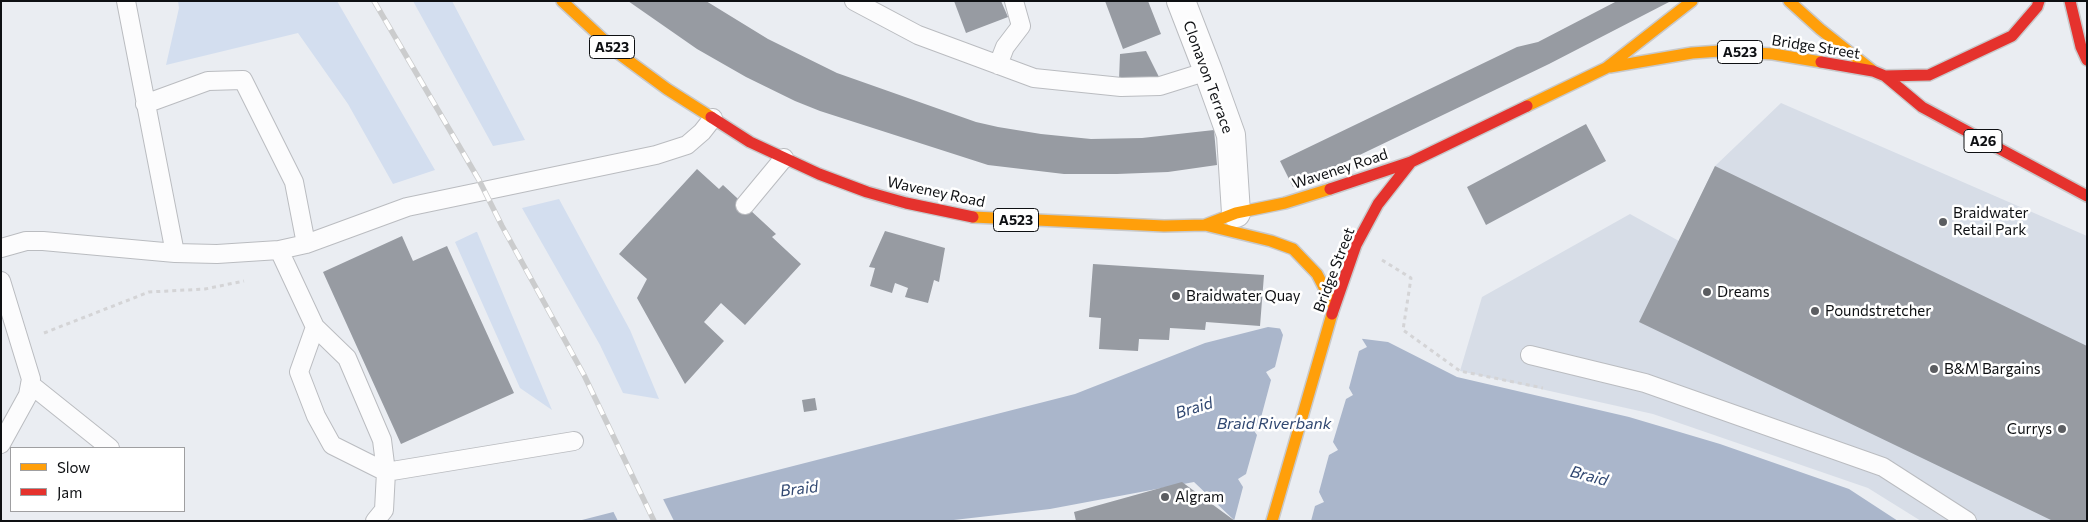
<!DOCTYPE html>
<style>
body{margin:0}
#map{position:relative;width:2088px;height:522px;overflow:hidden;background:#eaedf2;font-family:Commissioner,sans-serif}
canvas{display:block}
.frame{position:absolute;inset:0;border:2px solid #0e1013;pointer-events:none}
.legend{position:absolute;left:10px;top:447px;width:175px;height:65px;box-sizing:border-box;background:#fff;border:1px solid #9f9fa1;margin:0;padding:6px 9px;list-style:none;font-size:15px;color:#0e1013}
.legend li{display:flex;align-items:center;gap:10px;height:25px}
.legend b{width:25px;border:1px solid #9f9fa1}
</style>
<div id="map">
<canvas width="2088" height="522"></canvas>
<div class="frame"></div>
<ul class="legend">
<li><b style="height:6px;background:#ff9f0a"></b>Slow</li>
<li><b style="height:6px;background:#e5322d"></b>Jam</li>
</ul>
</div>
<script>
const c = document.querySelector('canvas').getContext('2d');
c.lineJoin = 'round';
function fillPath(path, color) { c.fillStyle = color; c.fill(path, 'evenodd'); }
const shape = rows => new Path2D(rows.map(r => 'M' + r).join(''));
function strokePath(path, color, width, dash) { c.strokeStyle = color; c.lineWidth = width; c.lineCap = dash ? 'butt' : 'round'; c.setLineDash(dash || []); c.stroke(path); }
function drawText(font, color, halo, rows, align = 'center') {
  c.font = font + ' Commissioner,sans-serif'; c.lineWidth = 5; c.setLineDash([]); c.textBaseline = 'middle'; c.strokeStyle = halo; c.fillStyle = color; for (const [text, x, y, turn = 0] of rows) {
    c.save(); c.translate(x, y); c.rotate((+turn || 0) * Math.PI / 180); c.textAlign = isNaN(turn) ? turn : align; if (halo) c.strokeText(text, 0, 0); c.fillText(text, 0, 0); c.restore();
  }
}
fillPath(shape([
 [1781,103,2087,236,2087,521,1921,521,1868,488,1653,414,1460,371,1482,297,1630,214,1679,241,1715,166]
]), '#d7dde7');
fillPath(shape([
 [178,1,337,1,435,170,393,184,348,104,298,33,166,65,179,8],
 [413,1,452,1,525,140,493,146],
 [559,199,630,330,659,399,623,393,600,345,522,208],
 [476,232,477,232,552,410,520,388,455,242]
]), '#d3deef');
fillPath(shape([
 [1268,327,1388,342,1457,377,1629,417,1720,444,1849,489,1898,521,1235,521,1194,482,1050,509,945,521,578,521,1075,394,1205,343]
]), '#aab6cb');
fillPath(shape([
 [1279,326,1363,337,1362,339,1367,347,1359,351,1349,388,1353,395,1346,399,1333,442,1338,450,1329,455,1319,492,1324,502,1315,506,1311,521,1234,521,1243,487,1238,479,1246,474,1257,435,1252,428,1259,425,1271,380,1266,372,1275,367,1283,335],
 [662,497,674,521,618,521,612,509]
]), '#eaedf2');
fillPath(shape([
 [628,1,706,1,768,39,837,73,976,122,998,127,1041,134,1091,139,1142,138,1214,130,1217,165,1168,172,1117,174,1064,174,988,165,820,111,795,101,746,77,697,49],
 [954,1,1001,1,1008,17,966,33],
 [1105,1,1148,1,1161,34,1123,49],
 [1617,1,1671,1,1549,64,1293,187,1280,161,1517,47,1538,42],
 [1146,51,1160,79,1119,80,1120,54],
 [1586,124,1606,161,1486,225,1467,187],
 [1715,166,2087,346,2087,521,2053,521,1639,322],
 [697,169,719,189,723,185,776,234,772,237,801,264,745,325,721,303,704,322,724,341,685,384,637,298,647,279,619,254],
 [885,231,945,248,939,282,934,280,928,303,905,297,908,288,895,283,892,293,870,286,875,268,869,267],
 [402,236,413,261,447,246,514,393,401,444,323,272],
 [1093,264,1264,275,1260,326,1206,322,1205,330,1170,328,1169,340,1139,339,1138,351,1099,349,1101,318,1089,317],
 [815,398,817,410,804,412,802,400],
 [1182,482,1235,521,1076,521,1074,512]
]), '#979ba2');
const lane = shape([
 [126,1,175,253],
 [854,1,918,35,1034,78,1121,87,1160,86,1208,71],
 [998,65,1005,47,1021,26,1014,1],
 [145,104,208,81,243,80,294,182,306,244],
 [745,205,784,158],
 [1,248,26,241,43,241,175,253,217,254,279,250,306,244,407,207,656,155,687,145,702,132,713,118],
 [279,250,315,327,347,358,382,440,386,472,384,510,375,521],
 [1,281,31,379,28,395,1,444],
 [315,327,299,372,316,416,332,445,386,472,574,441],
 [1530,355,1645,383,1883,467,1967,521],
 [30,384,110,448]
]);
const street = shape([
 [1181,1,1208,71,1231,135,1236,213]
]);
const slow = shape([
 [562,1,618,53,667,89,711,117],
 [1789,1,1820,29,1872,70],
 [1610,67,1692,53,1720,51,1773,54,1821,62],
 [1527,106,1606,68,1692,1],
 [973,217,1164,226,1205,225,1236,213,1285,203,1330,189],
 [1205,225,1271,241,1293,249,1317,274,1334,307],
 [1272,521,1332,314]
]);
const jam = shape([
 [2070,1,2081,47,2087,60],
 [1821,62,1873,71,1885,76,1922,107,2087,196],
 [1885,76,1929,75,2012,36,2037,7,2039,1],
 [711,117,750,142,819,174,867,192,906,203,973,217],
 [1330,189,1411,162],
 [1332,314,1356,245,1378,204,1411,162,1527,106]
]);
strokePath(lane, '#babcc0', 20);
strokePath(street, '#babcc0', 30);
strokePath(slow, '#c8c9cb', 14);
strokePath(jam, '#c8c9cb', 14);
strokePath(shape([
 [1382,260,1411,278,1403,330,1460,371,1543,388],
 [44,333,149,292,205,289,244,281]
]), '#d4d4d6', 3, [4, 4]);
strokePath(lane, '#fcfcfd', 18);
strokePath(street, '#fcfcfd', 28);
strokePath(slow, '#ff9f0a', 11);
strokePath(jam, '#e5322d', 11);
const rail = shape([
 [374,1,479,180,502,226,584,375,654,521]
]);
strokePath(rail, '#cbcccd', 5.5);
strokePath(rail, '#fff', 4, [11]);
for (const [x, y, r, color] of [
 [1943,222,5,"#5b5d61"],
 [1707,292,5,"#5b5d61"],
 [1176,296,5,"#5b5d61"],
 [1815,311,5,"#5b5d61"],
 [1934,369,5,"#5b5d61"],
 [2062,429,5,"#5b5d61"],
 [1165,497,5,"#5b5d61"]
]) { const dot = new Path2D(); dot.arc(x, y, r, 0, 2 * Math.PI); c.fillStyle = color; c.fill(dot); strokePath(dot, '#fff', 2); }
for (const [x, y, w] of [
 [612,47,45],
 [1740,52,45],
 [1983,141,38],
 [1016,220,45]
]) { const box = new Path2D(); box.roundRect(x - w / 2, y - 11.5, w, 23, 4); c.fillStyle = '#fff'; c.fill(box); strokePath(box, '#0e1013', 1); }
drawText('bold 14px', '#0e1013', null, [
 ["A523",612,47],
 ["A523",1740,52],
 ["A26",1983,141],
 ["A523",1016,220]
]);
drawText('15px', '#0e1013', '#fff', [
 ["Bridge Street",1816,47,9],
 ["Clonavon Terrace",1208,77,70],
 ["Waveney Road",1340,169,-18],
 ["Waveney Road",936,192,12],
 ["Bridge Street",1334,270,-69]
]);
drawText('15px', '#0e1013', '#fff', [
 ["Braidwater",1953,213],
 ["Retail Park",1953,230],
 ["Dreams",1717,292],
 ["Braidwater Quay",1186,296],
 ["Poundstretcher",1825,311],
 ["B&M Bargains",1944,369],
 ["Currys",2052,429,"right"],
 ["Algram",1175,497]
], 'left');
drawText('italic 16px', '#314871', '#fff', [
 ["Braid",1194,408,-17],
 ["Braid Riverbank",1274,424],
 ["Braid",1589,476,15],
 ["Braid",799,489,-7]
]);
</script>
